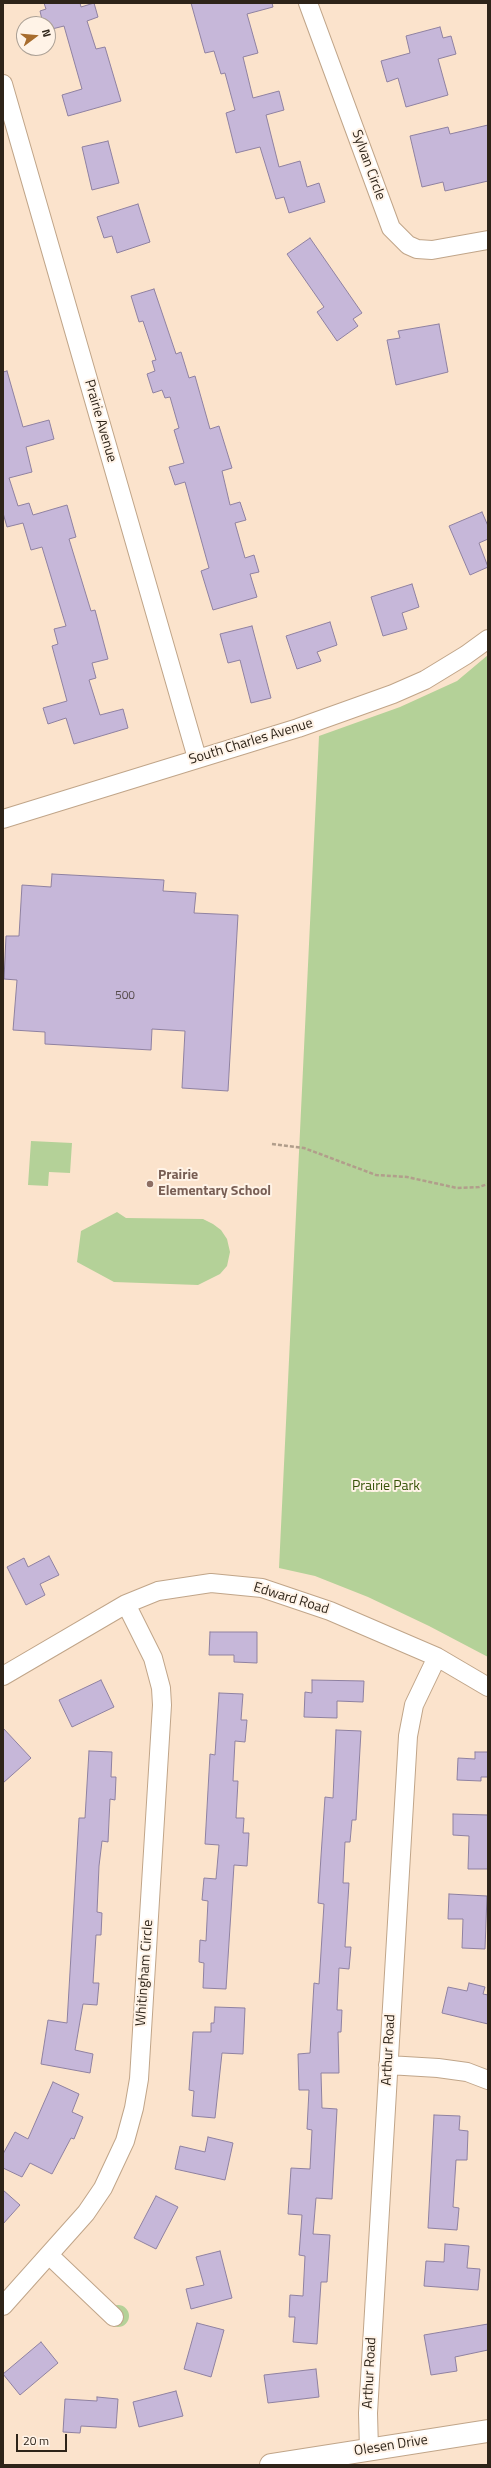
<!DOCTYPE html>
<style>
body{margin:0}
#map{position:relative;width:491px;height:2468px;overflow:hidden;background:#fbe3cc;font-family:"Titillium Web",sans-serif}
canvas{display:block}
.frame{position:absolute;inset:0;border:4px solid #2e2419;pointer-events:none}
.north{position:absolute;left:16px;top:16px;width:40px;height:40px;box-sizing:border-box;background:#fff3e7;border:1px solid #aba095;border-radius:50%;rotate:74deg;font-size:11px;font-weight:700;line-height:16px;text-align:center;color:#2e2419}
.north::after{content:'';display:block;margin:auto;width:14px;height:18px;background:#a86d2e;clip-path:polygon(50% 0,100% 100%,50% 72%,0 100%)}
.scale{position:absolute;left:16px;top:2434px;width:51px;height:18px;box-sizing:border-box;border:2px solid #2e2419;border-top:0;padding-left:5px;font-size:12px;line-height:14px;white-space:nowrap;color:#2e2419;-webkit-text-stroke:3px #fff3e7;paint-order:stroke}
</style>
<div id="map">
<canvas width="491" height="2468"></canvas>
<div class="frame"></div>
<div class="north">N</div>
<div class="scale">20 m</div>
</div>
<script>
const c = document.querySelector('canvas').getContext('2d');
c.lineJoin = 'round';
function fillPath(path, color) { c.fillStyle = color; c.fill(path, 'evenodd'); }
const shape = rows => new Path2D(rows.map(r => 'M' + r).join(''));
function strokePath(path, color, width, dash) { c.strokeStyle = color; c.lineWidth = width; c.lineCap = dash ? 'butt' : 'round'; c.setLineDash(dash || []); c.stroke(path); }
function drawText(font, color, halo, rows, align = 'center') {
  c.font = font + ' "Titillium Web",sans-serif'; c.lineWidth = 4; c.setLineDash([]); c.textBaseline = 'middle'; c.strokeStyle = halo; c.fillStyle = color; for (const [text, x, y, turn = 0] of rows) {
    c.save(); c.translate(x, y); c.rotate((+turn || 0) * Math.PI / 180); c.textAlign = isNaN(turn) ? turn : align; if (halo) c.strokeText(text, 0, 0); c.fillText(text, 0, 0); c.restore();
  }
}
fillPath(shape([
 [488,655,488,1657,429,1626,368,1597,315,1576,279,1568,319,736,400,707,457,681],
 [31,1141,72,1143,70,1173,49,1172,48,1186,28,1185],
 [117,1212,126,1218,203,1219,213,1224,221,1230,227,1239,230,1252,227,1266,220,1274,198,1285,114,1282,77,1262,81,1231],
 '107 2316a11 11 0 1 1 22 0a11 11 0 1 1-22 0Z'
]), '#b4d198');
const building = shape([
 [44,3,80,3,81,7,94,3,98,17,87,21,96,49,105,47,121,101,68,116,62,95,82,89,64,26,48,30,48,24,43,24,40,11,46,9,44,3],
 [191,3,272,3,273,7,247,14,258,53,243,57,253,98,279,91,284,110,266,115,279,167,300,161,307,187,319,183,325,202,289,213,284,197,276,199,260,147,236,153,226,113,235,110,225,73,221,74,214,51,205,53,191,3],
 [440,27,443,38,451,36,456,54,438,59,448,95,406,107,398,78,387,82,381,61,410,53,406,36,440,27],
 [488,125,488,181,445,191,443,182,422,187,410,136,448,127,450,134,488,125],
 [108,141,119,183,92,190,82,147,108,141],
 [138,204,150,242,117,253,112,236,104,238,97,217,138,204],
 [310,238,362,313,353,319,358,326,337,341,317,312,324,307,287,254,310,238],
 [154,289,176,354,181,352,189,378,195,376,210,429,219,426,232,468,222,471,230,505,240,502,246,520,235,523,245,558,254,555,259,572,250,574,257,597,213,610,201,571,209,568,185,482,175,485,169,467,184,463,174,430,179,428,170,397,165,398,162,390,153,393,147,374,155,371,152,361,156,360,143,321,139,322,131,296,154,289],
 [439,324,448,372,396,385,387,340,400,338,398,331,439,324],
 [7,371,23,427,49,420,54,439,26,447,32,472,9,478,18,506,29,503,33,515,67,505,76,537,69,539,91,611,95,610,108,659,92,663,96,678,89,680,100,715,123,709,128,728,74,744,66,718,48,724,43,708,67,701,52,646,58,644,54,629,66,626,42,547,31,550,23,523,7,527,3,513,3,372,7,371],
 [482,512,488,526,488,539,479,543,488,567,470,575,449,526,482,512],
 [412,584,419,607,402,613,407,629,383,636,371,597,412,584],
 [330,622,337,645,317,652,321,661,297,669,286,636,330,622],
 [252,626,271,698,251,703,240,660,228,663,220,634,252,626],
 [52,874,164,880,163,891,196,893,194,913,238,915,228,1091,182,1088,185,1031,152,1029,151,1050,45,1044,45,1032,13,1030,17,980,4,979,6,936,19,936,22,885,51,887,52,874],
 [49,1556,59,1575,40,1584,45,1595,26,1605,7,1567,24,1558,28,1567,49,1556],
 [210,1632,257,1632,257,1663,234,1662,234,1655,209,1655,210,1632],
 [101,1680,114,1707,72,1727,59,1700,101,1680],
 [312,1680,364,1681,363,1702,337,1701,337,1718,304,1717,305,1692,312,1693,312,1680],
 [219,1693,243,1694,241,1720,247,1720,245,1742,235,1741,233,1781,238,1781,236,1818,244,1818,243,1833,249,1833,247,1866,234,1865,226,1989,203,1988,204,1963,199,1962,200,1940,206,1941,208,1901,202,1900,204,1878,216,1879,219,1845,205,1844,210,1754,215,1755,219,1693],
 [3,1728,31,1758,3,1783,3,1728],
 [336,1730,361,1731,356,1820,352,1820,350,1842,345,1842,343,1883,349,1883,345,1947,351,1947,349,1969,339,1968,337,2010,342,2010,341,2032,338,2032,339,2073,321,2073,322,2108,337,2109,332,2199,316,2198,313,2234,330,2235,327,2282,321,2282,317,2344,293,2342,295,2317,289,2317,290,2295,303,2296,305,2256,299,2255,302,2215,288,2214,291,2168,310,2169,312,2130,307,2129,309,2090,299,2090,298,2054,310,2053,314,1983,319,1984,324,1904,318,1903,321,1856,325,1797,333,1798,336,1730],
 [89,1751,112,1752,111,1777,116,1777,115,1800,110,1799,108,1842,102,1841,99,1866,97,1912,102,1913,101,1935,96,1935,93,1983,99,1983,97,2005,83,2004,75,2050,93,2054,90,2073,41,2064,48,2020,67,2023,79,1818,85,1818,89,1751],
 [475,1752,488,1752,488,1777,481,1777,481,1781,457,1780,458,1758,475,1759,475,1752],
 [453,1814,488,1815,488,1869,468,1869,469,1836,453,1835,453,1814],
 [449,1894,487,1896,485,1949,462,1948,463,1919,448,1919,449,1894],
 [469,1983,485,1987,483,1994,488,1995,488,2024,442,2013,448,1987,467,1991,469,1983],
 [215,2007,245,2008,243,2054,222,2053,215,2118,192,2116,194,2091,189,2090,193,2032,211,2032,211,2023,214,2023,215,2007],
 [53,2082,79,2094,72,2112,83,2117,74,2139,71,2138,52,2174,30,2163,22,2177,3,2168,3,2154,15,2132,28,2139,53,2082],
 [434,2115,460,2116,459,2130,468,2131,467,2160,456,2160,453,2207,459,2208,457,2230,428,2228,434,2115],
 [208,2137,233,2143,225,2180,175,2169,180,2146,205,2152,208,2137],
 [3,2190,20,2205,3,2224,3,2190],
 [156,2196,178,2207,156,2249,134,2238,156,2196],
 [445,2244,469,2246,467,2268,480,2269,478,2290,424,2286,426,2261,444,2262,445,2244],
 [220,2251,232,2298,191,2309,186,2289,204,2285,196,2257,220,2251],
 [197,2323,224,2330,211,2377,184,2369,197,2323],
 [488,2324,488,2350,455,2357,457,2371,431,2375,424,2335,488,2324],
 [41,2342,58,2363,20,2395,3,2374,41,2342],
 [316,2369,319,2397,268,2403,264,2375,316,2369],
 [176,2391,183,2416,139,2427,133,2402,176,2391],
 [97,2397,118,2399,116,2428,81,2426,80,2433,63,2432,65,2399,97,2401,97,2397]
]);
fillPath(building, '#c6b7d9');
strokePath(building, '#8f81a1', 1);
const minor = shape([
 [308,3,391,228,408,245,417,249,432,250,488,240],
 [3,84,197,758],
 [3,819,298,728,393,694,425,680,466,655,488,639],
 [3,1676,126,1604,158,1591,211,1583,262,1588,330,1611,437,1657,488,1687],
 [388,2065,438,2068,467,2072,488,2080],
 [50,2256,114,2317],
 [3,2306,86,2213,103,2188,125,2141,134,2108,139,2079,162,1705,161,1688,153,1658,126,1604],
 [369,2450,368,2413,408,1736,414,1705,437,1657]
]);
const tertiary = shape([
 [271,2465,488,2431]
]);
strokePath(minor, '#c0a589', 20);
strokePath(tertiary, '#c0a589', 24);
strokePath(shape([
 [272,1144,304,1148,376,1175,407,1177,457,1188,479,1187,488,1184]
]), '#b19e8b', 2.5, [4, 2]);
strokePath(minor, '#fff', 18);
strokePath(tertiary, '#fff', 22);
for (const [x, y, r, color] of [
 [150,1184,4,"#8d6e63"]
]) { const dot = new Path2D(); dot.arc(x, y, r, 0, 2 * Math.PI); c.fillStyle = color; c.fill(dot); strokePath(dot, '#fff3e7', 1.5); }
drawText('12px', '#544949', null, [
 ["500",125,996]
]);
drawText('14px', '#2e2419', '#fff3e7', [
 ["Sylvan Circle",368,165,70],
 ["Prairie Avenue",100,421,74],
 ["South Charles Avenue",251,742,-17],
 ["Edward Road",291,1599,17],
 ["Whitingham Circle",145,1973,-86],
 ["Arthur Road",389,2050,-87],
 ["Arthur Road",370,2373,-87],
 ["Olesen Drive",391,2446,-9]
]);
drawText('bold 14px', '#785e54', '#fff3e7', [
 ["Prairie",158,1176],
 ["Elementary School",158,1192]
], 'left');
drawText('14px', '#365207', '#fff3e7', [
 ["Prairie Park",386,1487]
]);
</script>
